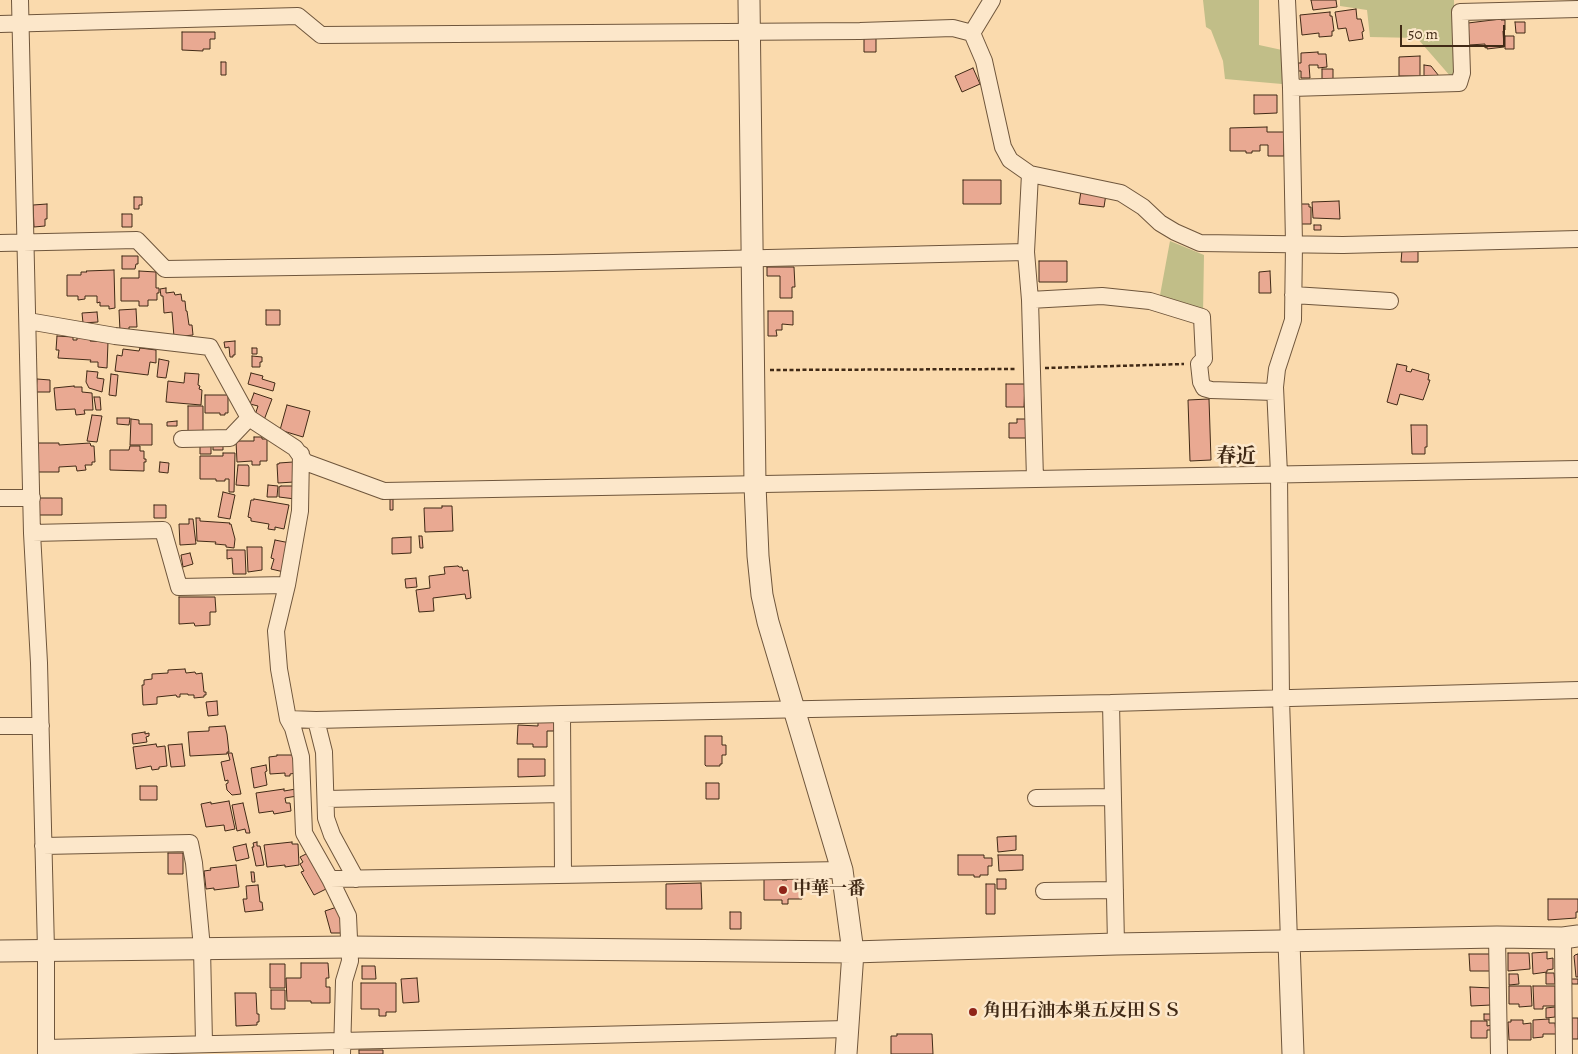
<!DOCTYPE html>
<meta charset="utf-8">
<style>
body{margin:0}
#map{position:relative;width:1578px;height:1054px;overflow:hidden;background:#fadaad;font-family:Alegreya,serif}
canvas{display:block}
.scale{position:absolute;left:1400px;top:25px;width:105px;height:22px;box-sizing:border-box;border:2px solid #412a16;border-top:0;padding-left:6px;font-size:15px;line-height:18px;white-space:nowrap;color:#412a16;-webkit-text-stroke:4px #fce7ca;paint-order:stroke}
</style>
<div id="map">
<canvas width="1578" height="1054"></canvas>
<div class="scale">50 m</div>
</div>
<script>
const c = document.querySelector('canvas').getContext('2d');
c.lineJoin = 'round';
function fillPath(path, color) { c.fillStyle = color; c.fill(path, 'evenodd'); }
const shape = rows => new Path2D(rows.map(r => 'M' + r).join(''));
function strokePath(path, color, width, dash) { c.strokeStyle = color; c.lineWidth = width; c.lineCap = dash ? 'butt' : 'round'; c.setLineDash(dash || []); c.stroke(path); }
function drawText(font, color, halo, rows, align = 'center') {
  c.font = font + ' Alegreya,"Noto Serif JP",serif'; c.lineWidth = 5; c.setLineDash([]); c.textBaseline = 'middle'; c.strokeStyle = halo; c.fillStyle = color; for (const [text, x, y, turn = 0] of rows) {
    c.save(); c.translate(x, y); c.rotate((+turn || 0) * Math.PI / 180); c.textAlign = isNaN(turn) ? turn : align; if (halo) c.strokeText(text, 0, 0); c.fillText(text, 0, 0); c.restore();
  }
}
fillPath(shape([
 [1203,0,1259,0,1259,45,1282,50,1282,84,1225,79,1223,61,1211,30,1206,27],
 [1340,0,1454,0,1456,69,1451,77,1417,38,1370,37,1367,10,1340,6],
 [1170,241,1204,255,1203,314,1158,306]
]), '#c1be88');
const building = shape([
 [1311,0,1336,0,1337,7,1313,10,1311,0],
 [1356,9,1357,19,1361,19,1364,31,1362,32,1363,39,1349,41,1346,28,1338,29,1335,12,1356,9],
 [1330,12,1330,16,1332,16,1334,31,1332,31,1332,36,1319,37,1319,33,1302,35,1300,15,1330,12],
 [1501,19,1501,20,1505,20,1505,30,1503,31,1504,47,1487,49,1487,47,1485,48,1485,44,1469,45,1468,23,1501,19],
 [1515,22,1525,22,1525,33,1516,33,1515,22],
 [182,32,215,32,215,39,210,39,210,49,203,49,203,51,182,50,182,32],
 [1505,36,1514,36,1514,49,1505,49,1505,36],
 [864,37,876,37,876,52,864,52,864,37],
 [1318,52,1318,54,1326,54,1327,67,1318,68,1318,65,1309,65,1310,78,1301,78,1301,71,1298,71,1298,63,1301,63,1301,53,1318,52],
 [1420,56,1420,76,1399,76,1399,57,1420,56],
 [221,62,226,62,226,75,221,75,221,62],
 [1424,65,1431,66,1439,76,1424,77,1424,65],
 [973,68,980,84,962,92,955,76,973,68],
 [1322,69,1333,69,1333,79,1322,79,1322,69],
 [1254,95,1277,95,1277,113,1254,114,1254,95],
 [1267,127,1267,132,1284,132,1284,156,1268,156,1268,145,1260,145,1260,151,1252,151,1252,153,1246,153,1246,151,1230,151,1230,128,1267,127],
 [963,180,1001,180,1001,204,963,204,963,180],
 [1081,191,1106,194,1104,207,1079,204,1081,191],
 [134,197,142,197,142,205,139,205,139,209,134,209,134,197],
 [1339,201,1340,219,1313,218,1312,202,1339,201],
 [47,204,47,219,45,219,45,226,34,227,33,205,47,204],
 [1299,204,1309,204,1309,207,1311,207,1311,224,1301,224,1299,204],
 [122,214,132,214,132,227,122,227,122,214],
 [1314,225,1321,225,1321,230,1314,230,1314,225],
 [1402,250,1418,251,1418,262,1401,262,1402,250],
 [122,256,138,256,138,264,136,264,135,269,122,269,122,256],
 [1039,261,1067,261,1067,282,1039,282,1039,261],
 [767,267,794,267,795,287,792,287,792,298,780,298,780,276,767,276,767,267],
 [114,270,115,308,109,309,109,306,100,306,100,302,97,303,97,296,85,296,85,299,78,300,78,296,67,296,67,275,81,275,81,272,87,272,86,271,114,270],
 [139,271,156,272,156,288,159,288,159,293,157,293,157,300,148,300,148,306,139,306,139,301,121,301,121,278,139,278,139,271],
 [1270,271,1271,293,1259,293,1259,272,1270,271],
 [166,288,166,293,174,292,175,295,181,294,182,301,185,301,186,311,187,311,189,325,192,325,193,335,174,337,172,312,164,313,163,296,161,296,160,289,166,288],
 [136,309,137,327,129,327,129,331,120,331,119,310,136,309],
 [266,310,280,310,280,325,266,325,266,310],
 [768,311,793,311,793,325,782,324,782,330,776,330,777,336,768,336,768,311],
 [97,312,98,322,83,323,82,313,97,312],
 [57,336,73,337,73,340,77,340,77,337,91,338,90,341,108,342,107,368,98,367,98,362,90,362,91,360,58,358,59,350,56,350,57,336],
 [235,341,235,355,233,355,233,357,230,357,229,347,225,348,224,342,235,341],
 [140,348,156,350,156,363,150,362,148,375,115,371,117,355,122,356,123,349,139,351,140,348],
 [252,348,257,348,257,354,252,354,252,348],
 [252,356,262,357,262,362,260,362,260,367,252,367,252,356],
 [159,359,169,361,166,378,157,377,159,359],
 [1397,364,1407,366,1406,371,1411,372,1412,369,1429,374,1428,380,1430,380,1423,400,1400,394,1397,405,1387,402,1397,364],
 [87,371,98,372,97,378,104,379,102,392,89,388,86,382,87,371],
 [185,373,199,374,198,385,200,386,199,389,202,390,201,405,166,402,168,381,184,383,185,373],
 [251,373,263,376,262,379,275,383,273,391,248,384,251,373],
 [111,374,118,375,116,396,109,395,111,374],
 [37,379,50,380,50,392,36,392,37,379],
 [1006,384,1025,384,1024,407,1006,407,1006,384],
 [74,386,74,387,82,387,82,392,92,393,93,410,84,410,85,414,76,415,75,409,56,410,54,388,74,386],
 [254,393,272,399,264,420,255,415,258,406,250,404,254,393],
 [205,395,228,395,228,413,225,413,225,415,220,415,220,413,205,413,205,395],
 [94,397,100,397,101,410,96,410,94,397],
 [1209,399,1211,460,1190,461,1188,400,1209,399],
 [287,405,310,411,303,437,280,430,287,405],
 [188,406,203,406,203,431,188,431,188,406],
 [92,415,102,416,97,442,87,441,92,415],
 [117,418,130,418,129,425,117,424,117,418],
 [131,419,139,420,139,424,152,424,152,445,130,445,131,419],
 [1017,419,1026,419,1026,438,1009,438,1009,423,1017,423,1017,419],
 [177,421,177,426,167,426,167,422,177,421],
 [1411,425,1427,425,1427,447,1425,447,1425,454,1412,454,1411,425],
 [254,437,262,437,262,439,267,439,267,461,260,461,260,465,252,465,252,461,237,462,236,441,254,441,254,437],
 [38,443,59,443,59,445,90,443,91,446,94,446,95,462,92,462,92,465,85,465,86,470,77,471,76,466,59,467,59,472,38,472,38,443],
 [213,444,223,444,223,450,213,450,213,444],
 [200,445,211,445,211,454,200,454,200,445],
 [130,446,140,446,140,451,144,451,144,459,146,459,146,462,144,462,144,471,110,470,110,450,129,450,130,446],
 [223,453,235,453,234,492,229,492,229,479,225,479,225,481,216,481,216,479,200,479,200,456,223,456,223,453],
 [160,462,169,463,168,473,159,472,160,462],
 [293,462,294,482,278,483,277,464,279,464,279,463,293,462],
 [238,465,248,465,249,467,249,486,236,485,238,465],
 [268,485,278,486,277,497,267,497,268,485],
 [281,486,295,486,295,499,279,497,279,487,281,486],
 [223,492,235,495,230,519,218,517,223,492],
 [39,498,62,498,62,515,39,515,39,498],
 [254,499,289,505,284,529,275,527,275,530,268,529,269,524,251,521,251,518,248,517,251,500,254,500,254,499],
 [390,499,393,499,393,510,390,510,390,499],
 [154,505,166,505,166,518,154,518,154,505],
 [442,506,452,506,453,531,425,532,424,508,442,508,442,506],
 [196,518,200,518,200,521,230,523,229,524,231,524,235,539,234,548,226,547,226,545,215,544,216,542,197,541,196,518],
 [189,519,193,519,196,544,180,545,179,524,189,524,189,519],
 [419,536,422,536,423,548,420,548,419,536],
 [411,537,411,553,392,554,392,538,411,537],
 [275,540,290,543,284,572,271,569,274,559,271,558,275,540],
 [247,547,262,547,262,570,248,572,247,547],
 [227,550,245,550,246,574,233,574,232,558,227,559,227,550],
 [190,553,193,564,183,567,181,555,190,553],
 [458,566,459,567,462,567,463,571,468,570,471,598,466,599,465,594,433,598,434,611,419,612,416,590,430,588,429,576,445,574,444,567,458,566],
 [416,578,417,587,406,588,405,579,416,578],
 [179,597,215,597,216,612,210,612,210,625,195,626,194,623,179,624,179,597],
 [185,669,186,673,195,672,196,674,202,673,204,692,206,692,206,695,204,695,204,697,194,698,194,695,188,695,188,694,180,694,180,697,177,697,176,695,157,697,157,704,143,705,142,685,144,685,144,680,152,679,152,674,168,673,168,670,185,669],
 [217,701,218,715,208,716,206,702,217,701],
 [538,722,554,722,554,731,547,731,547,747,533,747,533,744,517,744,518,725,538,726,538,722],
 [225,726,227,734,229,752,227,752,227,754,190,756,188,732,209,731,209,727,225,726],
 [145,732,145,734,149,733,149,736,146,737,147,742,133,744,132,734,145,732],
 [705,736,722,736,722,745,726,745,726,755,722,755,722,764,720,764,720,766,706,766,705,765,705,736],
 [156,744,157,747,165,746,167,766,159,767,159,769,152,770,151,766,136,769,133,747,156,744],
 [182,744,185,766,171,767,168,745,182,744],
 [228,753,232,753,241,794,232,795,227,790,226,784,228,783,228,780,225,781,221,762,230,760,228,753],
 [277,755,295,755,296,773,290,774,290,776,285,776,285,773,270,774,269,757,277,756,277,755],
 [518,759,545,759,545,776,518,777,518,759],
 [266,765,267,771,265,772,267,785,254,788,251,768,266,765],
 [706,783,719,783,719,799,706,799,706,783],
 [140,786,157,786,157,800,140,800,140,786],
 [284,789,284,791,296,789,297,796,285,798,286,803,290,803,291,811,274,814,273,811,259,813,256,793,284,789],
 [229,801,235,829,225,831,224,825,206,827,201,804,211,802,211,804,229,801],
 [243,803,250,833,246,833,245,829,237,831,232,805,243,803],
 [1016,836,1016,850,998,852,997,837,1016,836],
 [257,842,257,846,260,846,264,865,256,866,252,847,254,847,253,843,257,842],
 [292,842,292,844,298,844,299,865,285,867,285,865,267,867,264,845,292,842],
 [246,844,249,858,236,861,233,847,246,844],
 [168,853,183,853,183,874,168,874,168,853],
 [308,853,328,888,314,895,301,872,304,871,300,864,303,862,300,857,308,853],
 [958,855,984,855,984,858,992,858,992,866,988,866,988,875,980,875,980,877,974,877,974,875,958,875,958,855],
 [998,855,1023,855,1023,870,999,871,998,855],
 [236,865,239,887,214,890,214,888,206,889,204,871,211,870,210,868,236,865],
 [251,872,254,872,255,882,252,882,251,872],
 [788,876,802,876,802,899,788,899,788,904,782,904,782,900,764,900,764,878,782,878,782,880,787,880,788,876],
 [997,879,1006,879,1006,889,997,889,997,879],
 [701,883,702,909,666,909,666,884,701,883],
 [986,884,995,884,995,914,986,914,986,884],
 [258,885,260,902,262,902,263,910,245,912,243,899,247,899,246,886,258,885],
 [1548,899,1578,899,1578,912,1576,912,1576,918,1548,920,1548,899],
 [337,907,345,933,331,933,325,911,337,907],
 [730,912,741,912,741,929,730,929,730,912],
 [1547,952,1547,959,1553,958,1553,969,1547,970,1547,972,1533,974,1532,953,1547,952],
 [1508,953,1529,953,1530,969,1508,971,1508,953],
 [1469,954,1492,954,1491,971,1470,971,1469,954],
 [1578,954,1578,977,1576,977,1574,956,1575,955,1578,954],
 [301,963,328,963,329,978,326,978,326,987,330,987,330,1003,311,1003,311,1001,287,1001,286,978,301,978,301,963],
 [270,964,285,964,285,988,270,988,270,964],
 [362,966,375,966,376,979,362,979,362,966],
 [1546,973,1554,973,1555,984,1546,984,1546,973],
 [1509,974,1518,974,1519,984,1509,985,1509,974],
 [417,978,419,1002,403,1003,401,979,417,978],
 [1571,979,1578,979,1578,984,1572,984,1571,979],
 [361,983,396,983,396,1012,386,1012,386,1016,379,1016,379,1009,361,1009,361,983],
 [1509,986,1531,986,1532,1006,1519,1007,1519,1004,1509,1004,1509,986],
 [1533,986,1555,986,1555,1006,1543,1006,1543,1009,1534,1009,1533,986],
 [1470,987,1492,988,1491,1005,1471,1006,1470,987],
 [271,990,285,990,285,1009,271,1009,271,990],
 [235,993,256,993,257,1014,259,1014,259,1022,257,1022,257,1025,236,1026,235,993],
 [1555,1007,1555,1017,1546,1018,1546,1008,1555,1007],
 [1484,1014,1491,1014,1491,1020,1484,1020,1484,1014],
 [1572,1018,1578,1018,1578,1039,1572,1039,1572,1018],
 [1549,1019,1549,1023,1555,1023,1556,1034,1543,1034,1543,1037,1533,1038,1533,1020,1549,1019],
 [1511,1020,1523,1020,1523,1024,1531,1023,1531,1040,1509,1040,1508,1022,1511,1022,1511,1020],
 [1471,1021,1487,1021,1487,1026,1492,1025,1492,1030,1487,1030,1487,1038,1471,1038,1471,1021],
 [897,1034,932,1034,933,1054,891,1054,891,1036,897,1036,897,1034],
 [359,1050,383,1050,383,1054,359,1054,359,1050]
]);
fillPath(building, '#e9a992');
strokePath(building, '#412a16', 1);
const minor = shape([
 [20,0,32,533,39,663,46,950,46,1054],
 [1287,0,1291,88,1294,244,1293,320,1277,369,1275,387,1279,474,1281,699,1289,942],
 [0,24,298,16,321,35,860,31,953,28,972,33],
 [972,33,984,61,1003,147,1010,160,1030,174,1121,193,1143,207,1160,223,1175,232,1200,243,1343,245,1578,239],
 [972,33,992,0],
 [1291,88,1459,83,1462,73,1460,12,1578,9],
 [1030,174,1026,252,1030,300,1035,479],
 [0,243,137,240,165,269,553,263,1026,252],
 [1293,295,1390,301],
 [1030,300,1102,296,1150,301,1202,317,1204,359,1199,364,1201,382,1204,388,1211,390,1275,392],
 [28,321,115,336,210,347,249,418,295,448,305,462,384,491,1578,469],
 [182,439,230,438,249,418],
 [301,454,300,511,287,585,276,631,279,669,288,719,293,728,301,757,304,833,330,879,348,916,350,961,344,981,342,1054],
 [0,498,32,498],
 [32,533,163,530,179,587,287,585],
 [1111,703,1116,944],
 [562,714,563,875],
 [288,719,316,720,562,714,1111,703,1578,690],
 [316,720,324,752,326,818,332,835,356,879],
 [0,726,41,726],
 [1036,798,1113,797],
 [326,799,562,794],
 [43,846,190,843,194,863,202,948,204,1043],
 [330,879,842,870],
 [1044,891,1115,890],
 [1497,937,1499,1054],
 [1563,938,1564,1054],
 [46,1048,847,1029]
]);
const tertiary = shape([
 [749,0,755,485,758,556,762,595,768,622,842,870,853,952,846,1054],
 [1289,942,1293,1054],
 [0,951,350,947,853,952,1116,944,1497,937,1563,938,1578,936]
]);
strokePath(minor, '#6f563c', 18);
strokePath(tertiary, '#6f563c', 23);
strokePath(shape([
 [1045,368,1184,364],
 [770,370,1017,369]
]), '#412a16', 2.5, [4, 2.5]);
strokePath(minor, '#fce7ca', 16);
strokePath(tertiary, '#fce7ca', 21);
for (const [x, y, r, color] of [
 [783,890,5,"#8f2418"],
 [973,1012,5,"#8f2418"]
]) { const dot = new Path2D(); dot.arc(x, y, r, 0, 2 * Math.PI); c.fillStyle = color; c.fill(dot); strokePath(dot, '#fce7ca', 2); }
drawText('bold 18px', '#412a16', '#fce7ca', [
 ["中華一番",793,890],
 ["角田石油本巣五反田ＳＳ",983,1012]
], 'left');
drawText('bold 20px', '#412a16', '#fce7ca', [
 ["春近",1236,457]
]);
</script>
